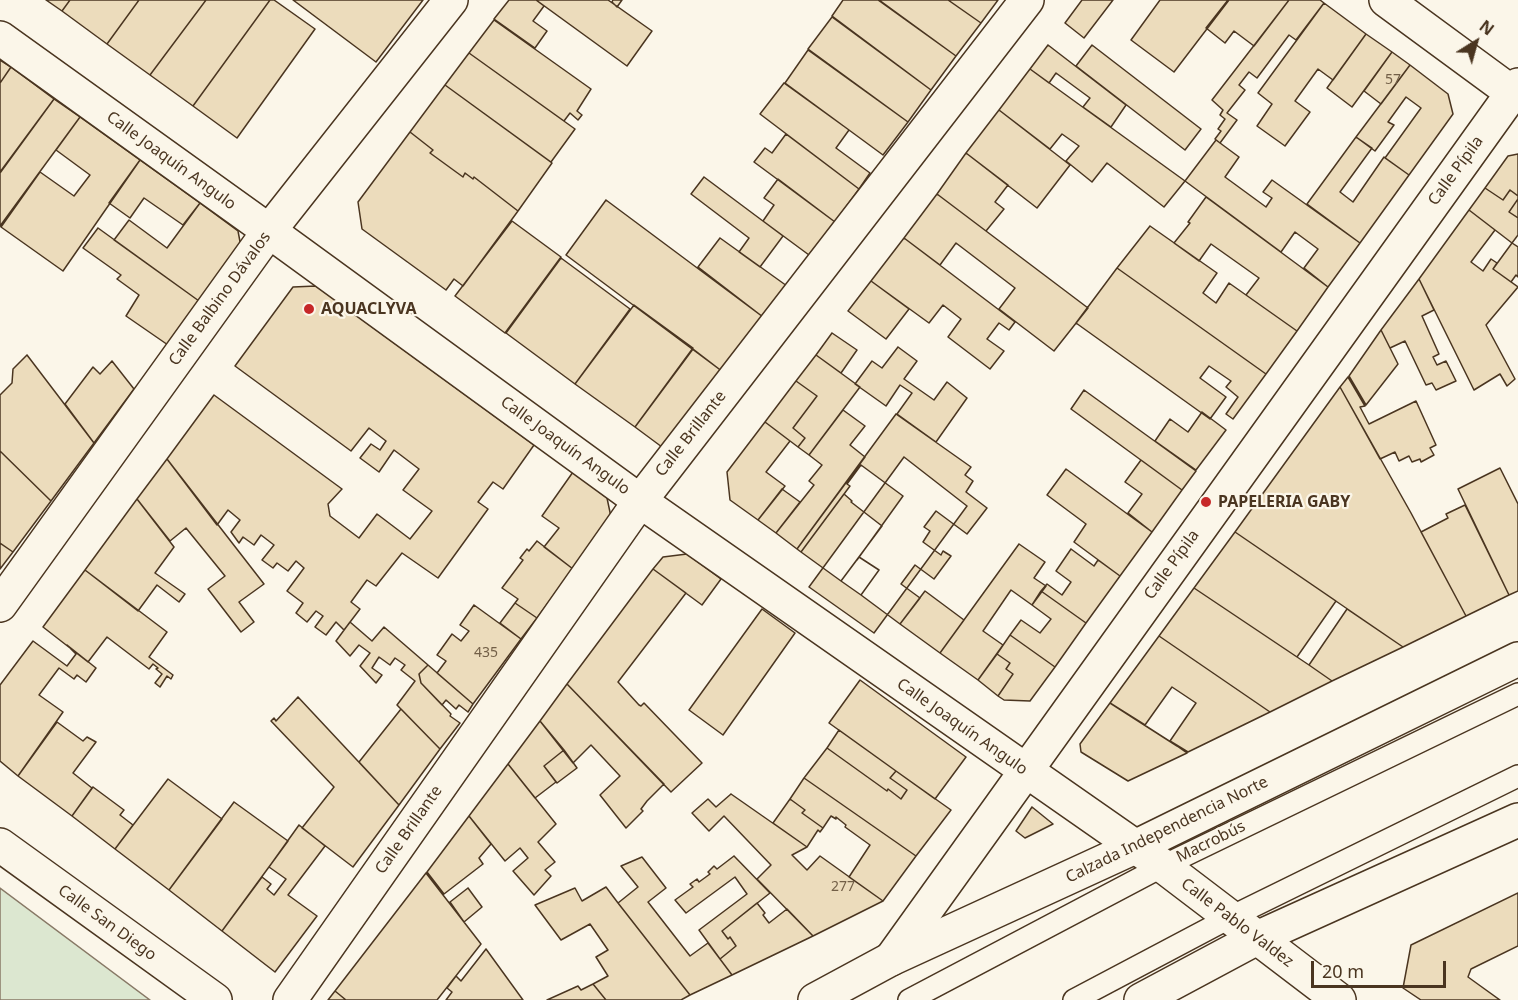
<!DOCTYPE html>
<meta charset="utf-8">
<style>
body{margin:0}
#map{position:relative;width:1518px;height:1000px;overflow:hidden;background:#fbf6e9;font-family:"Noto Sans",sans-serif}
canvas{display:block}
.north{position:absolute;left:1446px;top:12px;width:60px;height:60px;-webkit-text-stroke:4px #fbf6e9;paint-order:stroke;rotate:37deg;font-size:16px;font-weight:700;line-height:24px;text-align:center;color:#4a3520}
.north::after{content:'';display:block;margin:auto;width:21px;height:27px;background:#4a3520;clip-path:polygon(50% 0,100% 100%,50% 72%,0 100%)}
.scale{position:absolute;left:1311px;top:961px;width:135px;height:27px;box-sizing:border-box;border:3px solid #4a3520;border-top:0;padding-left:8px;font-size:18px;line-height:21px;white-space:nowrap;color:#4a3520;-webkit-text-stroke:4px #fbf6e9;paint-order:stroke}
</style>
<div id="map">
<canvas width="1518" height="1000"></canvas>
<div class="north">N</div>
<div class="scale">20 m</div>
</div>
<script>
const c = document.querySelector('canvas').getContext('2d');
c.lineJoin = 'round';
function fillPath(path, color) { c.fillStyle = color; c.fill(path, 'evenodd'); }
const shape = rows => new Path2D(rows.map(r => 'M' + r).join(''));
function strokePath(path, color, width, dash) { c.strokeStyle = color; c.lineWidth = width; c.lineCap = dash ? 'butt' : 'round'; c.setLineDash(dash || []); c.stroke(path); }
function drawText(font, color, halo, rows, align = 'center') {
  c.font = font + ' "Noto Sans",sans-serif'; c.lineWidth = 4.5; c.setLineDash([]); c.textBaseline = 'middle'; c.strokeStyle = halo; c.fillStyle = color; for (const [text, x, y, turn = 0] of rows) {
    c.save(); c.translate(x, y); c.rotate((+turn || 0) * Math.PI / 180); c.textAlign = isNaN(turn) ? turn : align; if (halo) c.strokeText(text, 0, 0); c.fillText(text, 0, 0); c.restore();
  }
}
const green = shape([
 [0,888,150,1000,0,1000,0,888]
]);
fillPath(green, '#dce7d0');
strokePath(green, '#887966', 1.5);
const building = shape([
 [46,0,70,0,62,11,46,0],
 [70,0,139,0,107,44,62,11,70,0],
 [139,0,206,0,150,75,107,44,139,0],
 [206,0,270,0,193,106,150,75,206,0],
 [270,0,274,0,315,29,237,138,193,106,270,0],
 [293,0,423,0,376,62,293,0],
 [509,0,536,0,544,6,533,21,547,31,535,48,494,19,509,0],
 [536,0,608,0,652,31,627,66,536,0],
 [613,0,622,0,617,7,612,2,613,0],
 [843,0,878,0,956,56,931,90,832,16,843,0],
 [879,0,948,0,981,23,956,56,879,0],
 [948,0,998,0,981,23,948,0],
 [1082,0,1113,0,1084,38,1065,23,1082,0],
 [1228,0,1289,0,1254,46,1234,31,1225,43,1206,28,1228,0],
 [1229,0,1174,72,1131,40,1160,0,1229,0],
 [1289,0,1320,0,1324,3,1296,40,1289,35,1257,78,1249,72,1239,85,1245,90,1227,113,1237,120,1220,143,1215,139,1221,131,1218,129,1225,119,1220,115,1223,110,1212,100,1289,0],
 [1324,3,1366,34,1333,80,1318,69,1295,101,1310,112,1285,146,1257,126,1272,104,1258,93,1324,3],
 [832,17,931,90,908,122,808,49,832,17],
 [494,20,591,89,577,111,582,115,578,120,570,113,564,121,469,53,494,20],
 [1366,34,1392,52,1352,107,1327,88,1366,34],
 [1048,45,1126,105,1111,127,1083,107,1090,98,1056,73,1049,83,1030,69,1048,45],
 [1092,45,1201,129,1185,150,1076,66,1092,45],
 [808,50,908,122,883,155,785,83,808,50],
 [1392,52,1410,65,1381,104,1364,91,1392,52],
 [469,53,575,129,551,162,445,85,469,53],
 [0,60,11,67,0,83,0,60],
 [1410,65,1448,94,1453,114,1409,175,1385,158,1421,108,1406,97,1388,122,1394,125,1375,151,1356,137,1410,65],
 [11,67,54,99,0,172,0,83,11,67],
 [1030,69,1185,181,1164,207,1107,163,1092,182,1066,161,1079,146,1062,134,1050,149,999,110,1030,69],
 [784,83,849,130,836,148,870,173,859,189,760,114,784,83],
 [445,85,552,163,518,211,474,177,473,179,465,173,463,177,430,153,433,150,410,132,445,85],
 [54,99,80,117,0,226,0,173,54,99],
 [999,110,1070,165,1037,208,966,153,999,110],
 [80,117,140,160,63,271,1,227,40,172,74,196,90,175,56,150,80,117],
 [410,132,433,150,430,153,463,177,465,173,473,179,474,177,518,211,463,286,454,279,446,290,362,229,358,202,410,132],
 [786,134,859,189,835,222,754,162,765,148,772,153,786,134],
 [1356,137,1372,148,1340,192,1353,202,1384,157,1409,175,1360,243,1307,204,1356,137],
 [1216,140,1239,157,1225,177,1266,207,1272,198,1263,192,1272,180,1360,243,1328,287,1304,268,1318,249,1295,232,1281,252,1185,181,1216,140],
 [966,153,1008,185,995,202,1004,209,986,231,937,194,966,153],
 [1518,154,1518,196,1510,190,1503,200,1485,188,1508,156,1518,154],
 [140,160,200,203,183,225,144,198,130,218,109,203,140,160],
 [704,177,783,236,760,267,739,252,749,238,691,194,704,177],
 [778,179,835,222,809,255,763,221,774,205,764,198,778,179],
 [1485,188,1503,200,1510,190,1518,196,1518,199,1509,212,1518,218,1518,235,1512,243,1469,210,1485,188],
 [937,194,1088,308,1054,351,999,309,1015,288,956,243,940,265,904,238,937,194],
 [1206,197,1328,287,1297,331,1246,295,1259,278,1211,244,1199,261,1174,243,1190,223,1188,222,1206,197],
 [1518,199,1518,218,1509,212,1518,199],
 [606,200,763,317,723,372,566,255,606,200],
 [200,203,238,231,241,247,199,301,114,240,129,220,167,248,200,203],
 [1469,210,1495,230,1471,262,1483,271,1491,259,1497,263,1493,269,1518,287,1486,325,1515,379,1507,386,1500,374,1474,390,1419,279,1469,210],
 [512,221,561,257,505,333,455,296,512,221],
 [1150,226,1217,273,1203,293,1216,303,1229,283,1297,331,1266,374,1117,268,1150,226],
 [98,228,199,301,168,345,126,316,139,295,117,279,121,275,83,248,98,228],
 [720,238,787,286,763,317,698,267,720,238],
 [904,238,1015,322,1009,330,999,323,987,339,1004,351,990,369,948,337,961,319,943,305,929,323,871,281,904,238],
 [1512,243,1518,247,1518,277,1516,275,1511,282,1493,269,1512,243],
 [561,258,630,309,575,384,506,333,561,258],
 [1117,268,1266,374,1233,419,1226,414,1238,397,1226,387,1231,381,1209,366,1200,378,1226,397,1210,419,1076,323,1117,268],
 [1419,279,1434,310,1422,316,1439,354,1433,357,1437,365,1446,361,1456,381,1436,390,1432,383,1426,385,1405,341,1390,348,1381,330,1419,279],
 [871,281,909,309,886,339,848,311,871,281],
 [316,286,534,445,503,489,493,482,478,502,488,509,438,578,402,553,376,586,367,580,351,602,360,609,344,630,336,622,326,635,315,627,323,616,316,611,307,622,296,613,303,603,287,591,304,568,296,561,288,571,277,563,273,568,262,560,274,545,261,535,254,545,243,537,239,543,231,532,240,520,228,510,217,525,167,459,214,395,342,489,328,504,330,516,359,538,377,514,410,539,432,511,403,490,419,469,394,450,379,472,360,458,371,444,380,450,386,441,369,428,351,451,235,366,293,287,316,286],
 [634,305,693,348,635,427,575,384,634,305],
 [1381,330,1398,364,1366,405,1349,376,1381,330],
 [832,333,857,350,841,373,816,355,832,333],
 [898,347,917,361,904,379,934,400,947,382,967,398,936,442,897,414,912,393,900,385,886,406,855,384,872,361,882,368,898,347],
 [693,349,723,372,666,450,635,427,693,349],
 [27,355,94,443,51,501,0,451,0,395,12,383,13,369,27,355],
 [816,355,860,387,809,455,798,447,805,438,793,428,817,396,796,381,816,355],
 [112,361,134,389,94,443,65,404,93,367,100,374,112,361],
 [1348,377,1365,406,1360,407,1369,424,1416,401,1436,445,1430,448,1434,455,1421,462,1420,459,1412,462,1409,456,1399,461,1395,452,1380,459,1340,387,1348,377],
 [796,381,817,396,793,428,805,438,798,447,765,422,796,381],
 [1340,387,1411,513,1466,616,1403,647,1235,532,1340,387],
 [1084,390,1196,471,1182,490,1071,409,1084,390],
 [843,410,865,426,850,445,865,457,797,549,776,533,814,485,809,481,822,465,809,455,843,410],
 [1202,412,1226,430,1196,470,1155,441,1170,419,1188,432,1202,412],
 [896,414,971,467,965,475,973,481,966,492,987,508,967,534,936,511,924,527,930,531,923,542,941,555,943,551,951,556,934,579,915,565,901,584,920,598,900,624,861,595,879,570,859,557,857,560,903,496,861,465,847,484,850,486,801,552,797,549,896,414],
 [765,422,790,441,766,472,785,486,758,520,730,500,727,472,765,422],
 [0,451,51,501,13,552,0,543,0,451],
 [904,457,967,506,874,633,809,587,904,457],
 [167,459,264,584,239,602,254,622,241,632,208,589,225,576,186,528,170,541,137,499,167,459],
 [1141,460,1182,490,1152,532,1128,513,1142,494,1125,482,1141,460],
 [1500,468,1518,504,1518,591,1509,595,1458,489,1500,468],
 [1066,469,1152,532,1120,576,1074,542,1086,524,1047,495,1066,469],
 [573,472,607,498,611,517,573,569,544,547,559,528,542,516,573,472],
 [782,489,800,502,776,533,758,520,782,489],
 [844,494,852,501,851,502,882,526,841,581,801,552,844,494],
 [137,499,174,547,155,573,185,594,179,602,157,585,138,611,85,570,137,499],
 [1465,505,1509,595,1466,616,1421,532,1448,518,1446,514,1465,505],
 [1235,532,1336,601,1297,657,1194,588,1235,532],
 [537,541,573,569,537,618,515,603,518,599,502,588,523,560,520,558,527,549,529,551,537,541],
 [0,543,13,552,0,569,0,543],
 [1019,544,1045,562,1034,578,1046,586,1032,605,1011,590,983,631,1003,645,978,680,940,653,1019,544],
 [1071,549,1094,566,1098,560,1120,576,1086,623,1041,591,1047,584,1062,595,1071,582,1056,571,1071,549],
 [687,554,721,579,702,605,653,569,663,557,687,554],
 [859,557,879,570,861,595,841,581,859,557],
 [653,569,686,593,618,682,639,705,641,706,644,703,702,763,671,792,567,684,653,569],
 [85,570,167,632,149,657,173,675,171,679,167,676,160,687,155,683,162,674,156,669,158,668,153,664,149,669,107,637,88,662,43,627,85,570],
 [1194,588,1309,665,1332,681,1270,712,1159,636,1194,588],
 [925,591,964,620,940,653,900,624,925,591],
 [1041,591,1086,623,1055,667,1010,635,1021,620,1040,633,1051,619,1032,605,1041,591],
 [515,603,537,618,521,639,500,623,515,603],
 [474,605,521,639,473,704,437,673,446,661,437,655,452,634,461,641,469,631,460,625,474,605],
 [762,609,795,633,723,735,689,710,762,609],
 [1347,609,1403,647,1332,681,1309,665,1347,609],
 [350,622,372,641,384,627,428,665,419,674,421,683,451,714,450,716,460,723,440,749,397,705,415,681,401,670,405,665,395,658,390,665,379,657,372,668,382,675,376,683,360,666,370,653,359,645,350,656,336,641,350,622],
 [1010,635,1055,667,1030,701,1004,700,998,696,1013,674,1006,669,1010,663,997,654,1010,635],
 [1159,636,1270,712,1188,752,1170,741,1196,703,1172,687,1145,725,1110,703,1159,636],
 [33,641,67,666,76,654,67,645,96,668,86,682,77,675,74,679,59,668,39,695,63,712,18,776,0,761,0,685,33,641],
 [997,654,1010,663,1006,669,1013,674,998,696,978,680,997,654],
 [428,665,473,704,468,712,459,705,456,709,446,700,442,705,421,683,419,674,428,665],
 [860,680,966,757,935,799,829,723,860,680],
 [567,684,664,784,647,801,641,809,643,811,626,828,600,795,620,776,591,745,573,763,540,721,567,684],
 [298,697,399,805,353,867,302,828,334,787,271,721,274,718,276,721,298,697],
 [1110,703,1177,746,1187,753,1128,781,1081,752,1080,744,1110,703],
 [401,709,440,749,399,805,359,762,401,709],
 [540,721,564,750,544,766,556,782,535,798,508,764,540,721],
 [57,722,83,741,87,737,96,742,73,773,92,788,72,816,18,776,57,722],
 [839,730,896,771,890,778,907,790,901,799,888,789,887,791,827,748,839,730],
 [827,748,887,791,888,789,901,799,907,790,890,778,896,771,951,810,916,856,804,778,827,748],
 [564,750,577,768,557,783,544,766,564,750],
 [508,764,556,824,538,842,555,862,545,870,551,876,534,895,513,871,528,858,520,848,505,861,469,816,508,764],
 [804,778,916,856,883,901,849,877,870,845,845,827,846,825,836,817,836,819,831,816,823,828,802,813,805,810,790,799,804,778],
 [168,779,222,819,169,890,115,849,168,779],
 [93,787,124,810,120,815,133,825,115,849,72,816,93,787],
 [731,794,807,847,792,855,807,870,820,856,883,901,813,936,757,879,771,865,724,816,709,831,692,813,708,799,716,807,731,794],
 [790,799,805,810,802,813,823,828,820,832,818,830,807,847,773,823,790,799],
 [234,802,288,841,222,931,169,890,234,802],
 [1032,807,1053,824,1025,838,1016,831,1032,807],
 [469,816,491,844,479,858,483,864,444,894,427,872,469,816],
 [299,825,325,846,288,895,317,916,275,972,222,931,262,877,271,884,267,889,274,895,286,879,269,867,299,825],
 [734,856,770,893,722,931,728,939,730,937,736,946,720,959,699,930,747,894,735,877,686,913,675,900,693,887,690,884,697,879,699,882,710,874,708,872,714,866,717,869,734,856],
 [642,857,666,888,648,902,690,956,708,943,732,975,690,995,618,903,638,887,621,866,642,857],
 [426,873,481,944,437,1000,346,1000,335,991,426,873],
 [606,887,618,903,690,995,681,1000,606,1000,593,984,608,976,596,957,608,950,590,924,561,940,535,905,575,888,582,901,606,887],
 [468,888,482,907,464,922,450,902,468,888],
 [1518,893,1518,946,1471,969,1468,977,1500,1000,1421,1000,1403,988,1411,945,1518,893],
 [757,903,765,913,763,915,769,923,787,909,813,936,732,975,720,959,736,946,730,937,728,939,722,931,757,903],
 [486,949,523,1000,446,1000,452,992,447,988,456,976,461,981,486,949],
 [593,984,606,1000,547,1000,578,986,581,990,593,984],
 [335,991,346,1000,328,1000,335,991]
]);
fillPath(building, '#ecdcbc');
strokePath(building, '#4a3520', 1.5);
const service = shape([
 [909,1000,1163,866,1518,694],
 [1074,1000,1231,917,1518,776]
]);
const minor = shape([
 [1386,0,1518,97],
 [0,38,269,231,640,501,1163,866,1339,1000],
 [0,605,269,231,451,0],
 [0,845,215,1000],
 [891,959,1518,85],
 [290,1000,640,501,1027,0]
]);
const primary = shape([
 [815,1000,891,959,1135,847,1518,659],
 [1141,1000,1257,938,1518,820]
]);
strokePath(service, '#4a3520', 24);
strokePath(minor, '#4a3520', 36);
strokePath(primary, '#4a3520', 36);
strokePath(service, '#fbf6e9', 21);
strokePath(minor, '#fbf6e9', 33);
strokePath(primary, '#fbf6e9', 33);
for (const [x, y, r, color] of [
 [309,309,6,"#c62828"],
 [1206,502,6,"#c62828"]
]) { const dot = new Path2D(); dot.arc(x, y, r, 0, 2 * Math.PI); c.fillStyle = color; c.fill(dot); strokePath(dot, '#fbf6e9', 2); }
drawText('14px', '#725f47', null, [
 ["57",1393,80],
 ["435",486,653],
 ["277",843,887]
]);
drawText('16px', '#4a3520', '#fbf6e9', [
 ["Calle Joaquín Angulo",171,161,36],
 ["Calle Pípila",1456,171,-54],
 ["Calle Balbino Dávalos",220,299,-54],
 ["Calle Brillante",691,434,-52],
 ["Calle Joaquín Angulo",565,446,36],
 ["Calle Pípila",1172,565,-54],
 ["Calle Joaquín Angulo",962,727,35],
 ["Calle Brillante",409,830,-55],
 ["Calzada Independencia Norte",1167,830,-26],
 ["Macrobús",1211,842,-26],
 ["Calle San Diego",107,923,36],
 ["Calle Pablo Valdez",1237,923,37]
]);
drawText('bold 16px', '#4a3520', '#fbf6e9', [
 ["AQUACLYVA",321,309],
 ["PAPELERIA GABY",1218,502]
], 'left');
</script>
